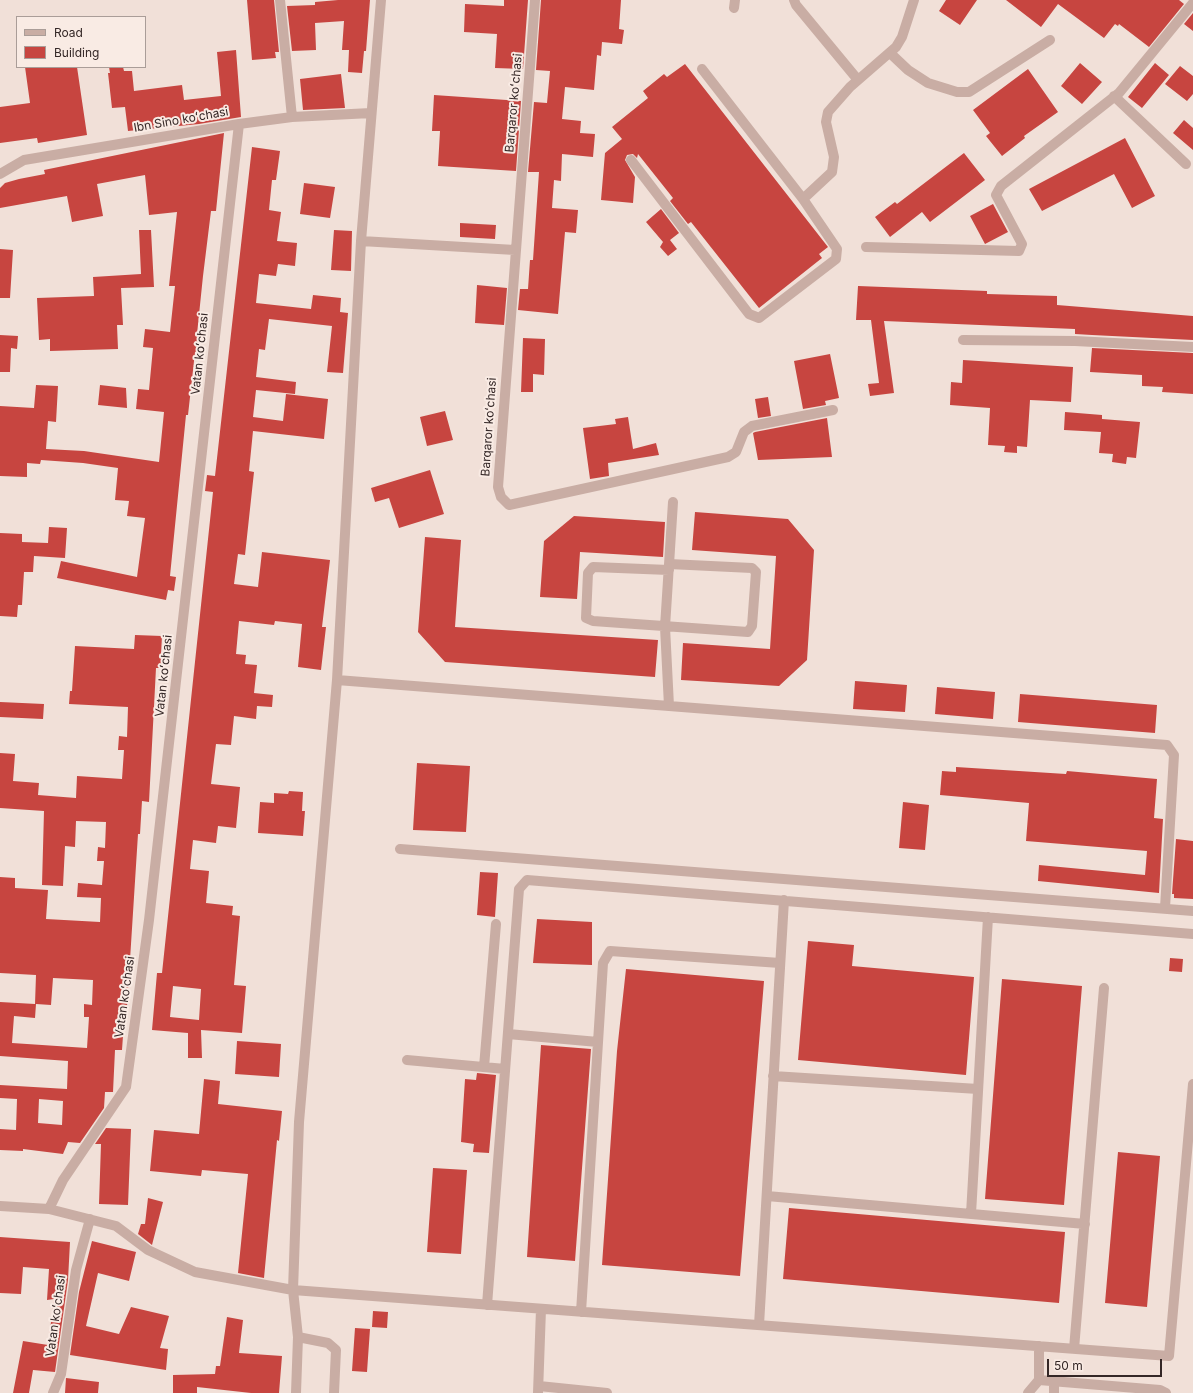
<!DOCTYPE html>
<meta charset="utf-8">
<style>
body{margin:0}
#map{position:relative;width:1193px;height:1393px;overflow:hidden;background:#f1e0d8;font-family:Inter,sans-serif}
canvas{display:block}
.legend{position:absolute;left:16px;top:16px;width:130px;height:52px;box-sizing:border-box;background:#f9ebe4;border:1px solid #aa9d98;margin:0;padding:5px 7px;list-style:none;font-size:12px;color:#342726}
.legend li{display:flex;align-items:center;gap:8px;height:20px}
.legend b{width:20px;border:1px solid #aa9d98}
.scale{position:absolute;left:1047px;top:1359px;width:115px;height:18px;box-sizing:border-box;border:2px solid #342726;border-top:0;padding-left:5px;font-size:12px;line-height:14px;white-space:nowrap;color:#342726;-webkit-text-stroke:3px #f9ebe4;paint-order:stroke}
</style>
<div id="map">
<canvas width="1193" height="1393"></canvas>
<ul class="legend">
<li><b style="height:5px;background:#c9ada4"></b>Road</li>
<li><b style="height:11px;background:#c74540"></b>Building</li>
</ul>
<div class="scale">50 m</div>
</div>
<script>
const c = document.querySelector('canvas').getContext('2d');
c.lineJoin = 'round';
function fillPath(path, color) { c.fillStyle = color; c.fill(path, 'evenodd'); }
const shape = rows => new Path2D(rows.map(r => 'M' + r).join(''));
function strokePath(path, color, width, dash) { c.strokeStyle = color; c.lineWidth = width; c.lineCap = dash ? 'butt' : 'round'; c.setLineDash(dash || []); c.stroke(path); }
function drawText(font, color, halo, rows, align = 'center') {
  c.font = font + ' Inter,sans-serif'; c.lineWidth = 4; c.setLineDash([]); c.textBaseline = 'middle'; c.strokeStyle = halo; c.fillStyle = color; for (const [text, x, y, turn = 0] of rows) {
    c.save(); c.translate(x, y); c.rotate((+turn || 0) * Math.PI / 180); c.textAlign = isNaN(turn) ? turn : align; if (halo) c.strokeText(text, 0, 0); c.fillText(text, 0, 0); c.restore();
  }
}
fillPath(shape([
 [247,0,274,0,279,52,275,52,276,58,252,60],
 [338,0,370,0,366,51,364,51,362,73,348,72,349,50,342,50,344,21,315,23,316,50,292,51,287,6,315,5,315,2],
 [504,0,528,0,523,69,495,68,497,34,464,32,465,4,504,6],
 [541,0,621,0,619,29,624,30,622,44,602,42,601,56,597,55,594,90,565,87,562,119,581,121,580,133,595,134,593,157,562,154,561,181,554,180,552,208,578,210,576,233,565,232,558,314,518,310,520,289,528,289,530,260,533,260,539,172,528,172,534,102,547,103,550,71,536,70],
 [946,0,977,0,960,25,939,11],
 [1006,0,1179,0,1184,4,1149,47,1119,24,1118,26,1115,24,1104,38,1058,4,1041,27],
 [1193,13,1193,31,1184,24],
 [236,50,241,117,199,124,128,131,125,107,112,108,108,73,110,73,109,67,123,67,124,71,132,71,134,91,182,85,184,100,221,96,217,52],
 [1080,63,1102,82,1082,104,1061,86],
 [1155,63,1169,75,1142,108,1128,97],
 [685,64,828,247,819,254,822,258,759,308,691,222,688,224,670,201,673,198,638,154,637,158,633,154,627,155,625,160,635,177,633,203,601,200,605,153,622,139,612,127,648,98,643,91,664,74,667,77],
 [1180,66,1193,76,1193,94,1187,101,1165,84],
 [25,67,77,67,87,135,38,143,37,138,0,143,0,107,30,103],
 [1028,69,1058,112,1024,136,1025,138,1002,156,986,136,990,133,973,110],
 [341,74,345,108,303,110,300,79],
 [434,95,521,101,516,171,438,166,440,131,432,131],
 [1184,120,1193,128,1193,150,1173,133],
 [224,133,216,211,211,211,203,276,197,334,201,335,200,353,195,352,188,415,186,415,170,576,176,577,174,591,168,590,166,600,57,578,61,561,137,577,145,518,127,516,129,501,115,500,118,468,83,463,41,460,40,464,27,463,27,477,0,476,0,406,34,408,36,385,58,386,56,422,48,421,46,449,84,451,159,462,164,412,136,409,138,389,149,390,153,348,143,347,145,329,170,332,175,286,169,286,177,212,149,215,145,175,97,184,103,216,72,222,67,196,0,208,0,188,5,183,19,179,45,174,44,170],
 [1125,138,1155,196,1132,208,1114,174,1042,211,1029,189],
 [252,147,280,151,276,180,272,180,269,210,281,212,277,241,297,243,295,266,278,264,276,276,259,274,256,303,311,309,313,295,341,298,340,312,348,313,343,373,327,372,332,326,269,319,265,350,259,349,256,377,296,382,295,394,256,390,253,417,283,421,286,394,328,399,324,439,253,431,249,471,254,472,245,555,238,554,234,584,258,587,262,552,330,560,322,627,326,627,321,670,298,667,302,624,275,621,274,625,239,621,236,654,246,655,245,664,257,665,254,693,273,695,272,707,257,706,256,719,234,716,231,745,216,744,211,784,240,787,236,828,218,826,216,843,193,840,190,869,209,871,206,903,233,906,232,915,240,916,234,985,246,986,242,1033,201,1030,202,1058,188,1058,188,1033,152,1030,157,973,162,973,213,492,205,491,207,475,215,476],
 [173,986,201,989,199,1020,170,1017],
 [964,153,985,180,930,222,922,212,890,237,875,217,895,202,897,204],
 [304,183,335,187,330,218,300,214],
 [993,204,1008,232,985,244,970,216],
 [661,209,679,233,670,240,677,249,668,256,660,247,663,242,646,222],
 [460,223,496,225,495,239,460,237],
 [139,230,151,230,154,287,121,288,123,325,117,325,118,349,50,351,50,339,39,340,37,298,94,296,93,277,141,274],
 [334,230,352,231,351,271,331,270],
 [0,249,13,250,10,298,0,298],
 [477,285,507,288,504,325,475,323],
 [858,286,987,291,987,294,1057,296,1057,305,1193,316,1193,340,1092,335,1075,334,1075,329,884,321,894,393,870,396,868,384,879,383,871,320,856,320],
 [0,335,18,336,17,349,11,348,10,372,0,372],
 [523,338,545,339,544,375,533,374,533,392,521,392],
 [1092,348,1193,353,1193,394,1162,392,1163,387,1142,386,1142,375,1090,372],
 [830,354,839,398,825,401,826,405,803,409,794,361],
 [963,360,1073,367,1071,402,1030,400,1027,447,1017,446,1017,453,1004,452,1005,446,988,445,990,408,950,405,951,382,962,383],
 [100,385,126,388,127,408,98,405],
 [768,397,771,416,758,418,755,399],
 [445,411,453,440,427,446,420,417],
 [1065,412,1102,415,1102,419,1140,422,1136,458,1127,457,1126,464,1112,462,1113,454,1099,453,1101,432,1064,430],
 [628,417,633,449,656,443,659,455,608,463,609,476,590,479,583,428,616,424,615,419],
 [827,418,832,457,758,460,753,433,755,432],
 [430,470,444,514,399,528,389,498,375,502,371,488],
 [695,512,788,519,814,550,807,660,779,686,681,680,683,643,770,649,776,556,692,550],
 [574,516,665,522,663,557,580,552,577,599,540,597,544,541],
 [49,527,67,528,65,558,34,556,33,572,24,572,22,605,18,605,17,617,0,616,0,533,22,534,22,542,48,543],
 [425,537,461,540,455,627,658,640,655,677,445,662,418,632],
 [135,635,162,636,161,654,164,654,163,668,156,668,149,802,142,801,140,834,138,834,127,1007,125,1007,122,1050,115,1050,113,1092,105,1092,104,1108,80,1143,68,1142,63,1154,23,1149,23,1151,0,1150,0,1129,16,1130,17,1099,0,1098,0,1085,67,1089,68,1061,0,1056,0,1002,35,1004,36,975,0,973,0,877,15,878,15,888,48,890,46,919,100,922,101,898,77,897,78,883,102,885,104,861,97,861,98,847,105,848,106,822,76,821,75,847,65,846,63,886,42,885,44,811,0,808,0,753,15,754,13,781,39,783,38,795,76,798,77,776,122,779,124,750,118,750,119,736,127,737,128,707,69,704,70,691,72,691,75,646,134,649],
 [53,978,93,980,92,1005,84,1004,84,1017,89,1017,87,1048,12,1043,14,1016,35,1018,36,1004,51,1005],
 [39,1099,63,1101,62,1125,38,1123],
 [855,681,907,685,905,712,853,709],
 [937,687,995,692,993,719,935,714],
 [1020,694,1157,705,1155,733,1018,722],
 [0,702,44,704,43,719,0,717],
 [417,763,470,766,466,832,413,830],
 [956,767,1066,774,1067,771,1157,779,1154,818,1163,819,1159,893,1038,881,1039,865,1145,875,1147,851,1026,841,1029,803,940,795,942,771,956,772],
 [289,791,303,792,302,811,305,811,303,836,258,833,260,802,274,803,274,793,288,794],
 [903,802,929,805,925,850,899,848],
 [1176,839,1193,841,1193,899,1174,898,1174,894,1172,894],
 [480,872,498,873,495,917,477,915],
 [537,919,592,922,592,965,533,963],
 [808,941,854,945,852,966,974,977,966,1075,798,1060],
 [1170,958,1183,959,1182,972,1169,971],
 [626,969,764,981,740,1276,602,1265,617,1051],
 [1002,979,1082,986,1064,1205,985,1199],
 [237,1041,281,1044,279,1077,235,1074],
 [541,1045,591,1049,575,1261,527,1257],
 [477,1073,496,1075,489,1153,473,1152,474,1144,461,1142,465,1079,476,1080],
 [204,1079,220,1081,218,1104,282,1111,279,1141,277,1140,264,1278,238,1273,248,1174,202,1170,201,1176,150,1171,154,1130,199,1134],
 [106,1128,131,1129,128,1205,99,1204,101,1144,95,1144],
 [1118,1152,1160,1156,1147,1307,1105,1303],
 [433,1168,467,1170,461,1254,427,1252],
 [148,1198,163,1202,152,1245,138,1234,141,1224,145,1224],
 [789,1208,1065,1232,1059,1303,783,1279],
 [0,1237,70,1242,68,1280,55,1372,33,1370,29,1393,13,1393,23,1341,48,1345,54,1299,47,1300,49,1269,23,1267,21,1294,0,1293],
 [92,1241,136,1252,129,1281,98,1273,86,1326,119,1334,131,1307,169,1316,160,1348,168,1349,166,1370,70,1355,79,1292],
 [373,1311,388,1312,387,1328,372,1327],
 [227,1317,243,1320,239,1353,282,1356,279,1393,251,1393,197,1387,197,1393,173,1393,173,1375,215,1374,216,1366,220,1366],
 [355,1328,370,1329,367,1372,352,1371],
 [66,1378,99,1382,98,1393,65,1393]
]), '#c74540');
strokePath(shape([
 [280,0,292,117],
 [535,0,498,487,501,497,509,505,728,457,736,452,744,432,752,426,833,410],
 [794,0,796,5,858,80],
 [734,8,735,0],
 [890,53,908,70,928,83,957,92,969,92,1050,40],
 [702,69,803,199],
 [1114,96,1186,164],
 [631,160,749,314,759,318,836,259,837,249,803,199,832,172,834,157,826,122,828,112,850,87,896,47,902,37,914,0],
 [0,174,24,160,239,124,292,117,371,113],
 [361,241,515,250],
 [866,247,1019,251,1022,244,996,195,1001,186,1119,93,1193,3],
 [963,340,1075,341,1193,347],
 [669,570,593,567,588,573,586,618,593,621,748,632,752,626,756,572,752,568,669,564],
 [337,680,1167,745,1174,755,1165,908],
 [669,706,665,627,673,502],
 [400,849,1193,911],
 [508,1034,598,1042],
 [407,1060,505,1069],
 [484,1067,496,924],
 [773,1076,978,1089],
 [767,1196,1085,1224],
 [0,1206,49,1209,116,1226,148,1250,195,1272,293,1290,1169,1356,1193,1084],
 [49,1209,63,1180,126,1087,149,920,239,124],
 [971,1214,988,917],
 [487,1305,519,889,527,880,1193,934],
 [581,1312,603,963,610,951,780,963],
 [759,1325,784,900],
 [298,1337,328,1343,336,1350,334,1393],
 [1039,1346,1039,1380,1160,1390,1166,1393],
 [1074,1349,1104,988],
 [539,1386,607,1393],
 [53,1393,61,1374,76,1270,90,1219],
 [296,1393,298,1337,293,1290,299,1122,337,680,361,241,381,0],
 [538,1393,541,1309],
 [1028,1393,1039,1380],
 [1054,1393,1054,1381]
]), '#c9ada4', 10);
drawText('12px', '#342726', '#f9ebe4', [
 ["Barqaror koʻchasi",514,103,-85],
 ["Ibn Sino koʻchasi",181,120,-10],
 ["Vatan koʻchasi",200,354,-84],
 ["Barqaror koʻchasi",489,427,-86],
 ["Vatan koʻchasi",164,676,-84],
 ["Vatan koʻchasi",125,997,-82],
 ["Vatan koʻchasi",56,1316,-82]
]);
</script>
